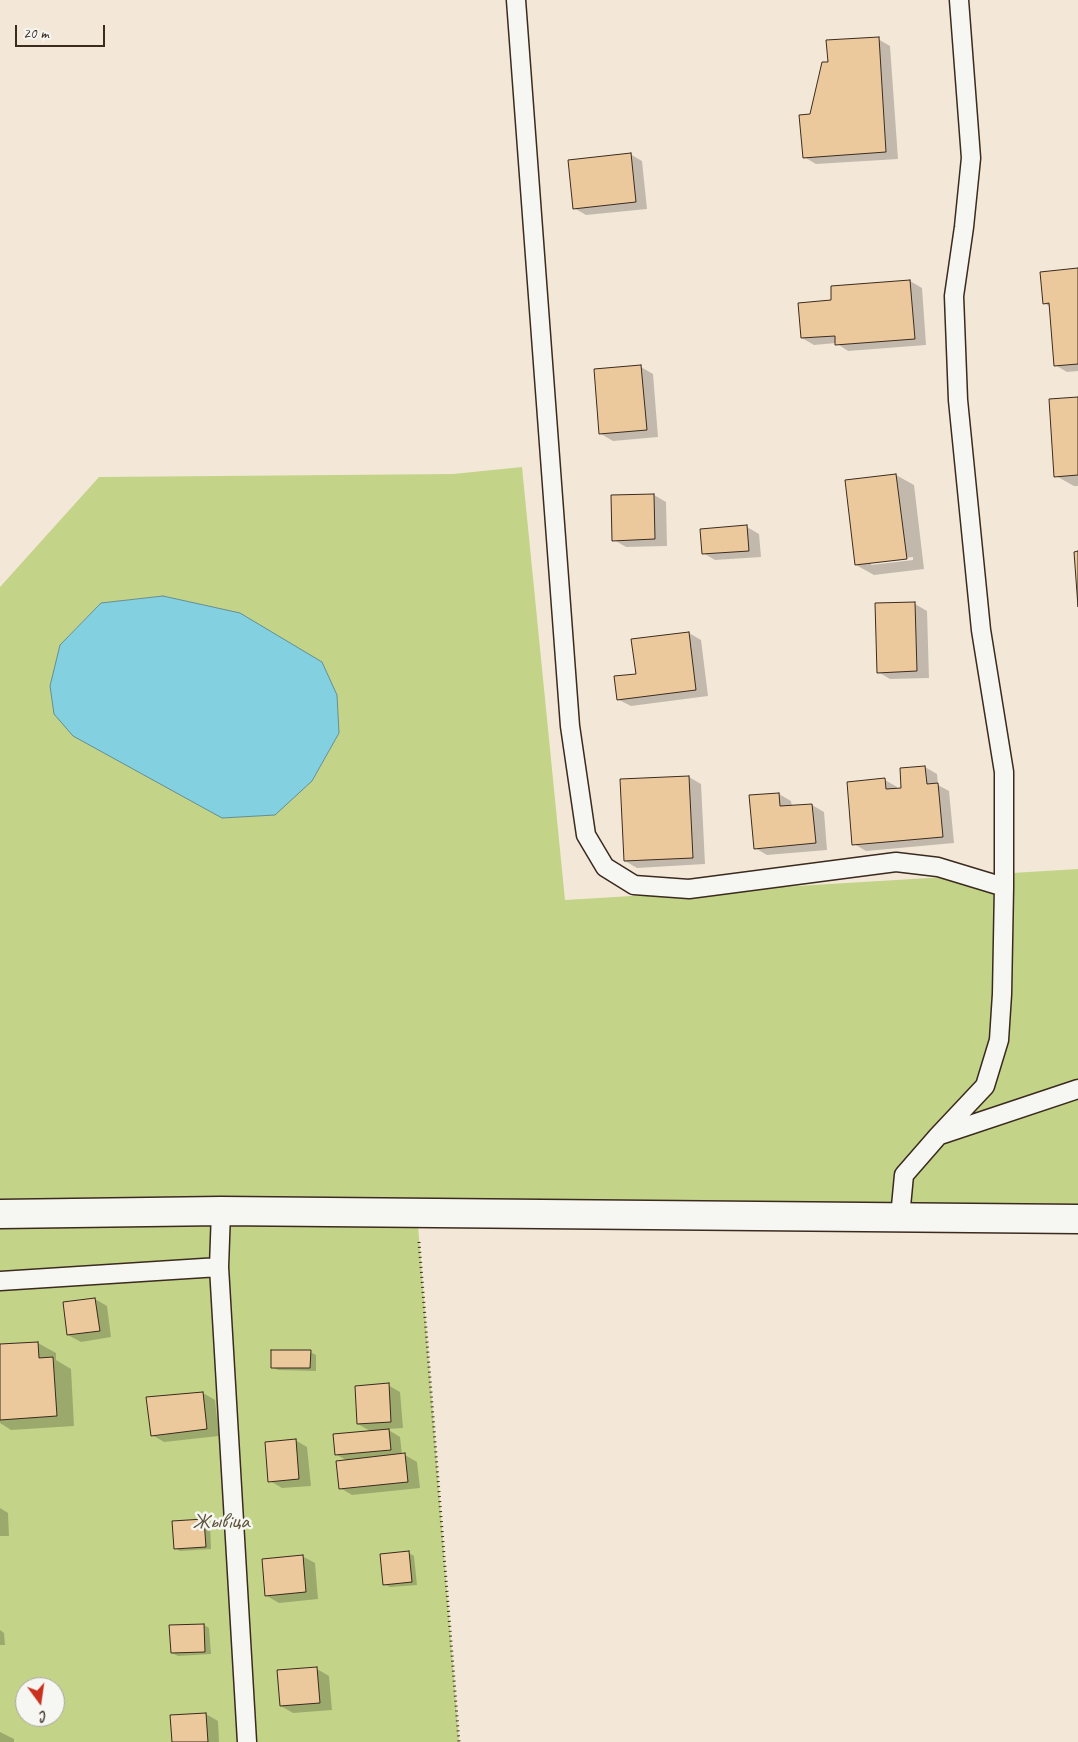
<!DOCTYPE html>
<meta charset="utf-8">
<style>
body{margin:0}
#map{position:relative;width:1078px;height:1742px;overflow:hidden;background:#f3e8d8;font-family:Caveat,sans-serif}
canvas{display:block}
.north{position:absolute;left:15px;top:1677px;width:50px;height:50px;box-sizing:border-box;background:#f6f6f2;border:1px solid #aba49d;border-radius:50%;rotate:166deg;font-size:14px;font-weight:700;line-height:20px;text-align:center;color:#3b2a1e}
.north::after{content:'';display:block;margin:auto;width:18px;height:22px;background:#c8321e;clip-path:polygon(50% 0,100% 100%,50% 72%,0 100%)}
.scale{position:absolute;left:15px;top:25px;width:90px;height:22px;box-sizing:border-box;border:2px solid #3b2a1e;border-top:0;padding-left:6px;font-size:15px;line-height:18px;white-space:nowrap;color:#3b2a1e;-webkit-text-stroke:4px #f6f6f2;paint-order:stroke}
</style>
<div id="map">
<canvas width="1078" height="1742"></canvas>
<div class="north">С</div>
<div class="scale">20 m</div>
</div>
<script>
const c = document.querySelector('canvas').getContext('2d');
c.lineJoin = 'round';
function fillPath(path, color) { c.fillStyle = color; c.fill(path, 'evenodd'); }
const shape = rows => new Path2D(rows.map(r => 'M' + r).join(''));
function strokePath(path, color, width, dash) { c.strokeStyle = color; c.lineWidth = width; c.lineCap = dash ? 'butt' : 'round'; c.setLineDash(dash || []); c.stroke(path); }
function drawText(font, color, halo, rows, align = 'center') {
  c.font = font + ' Caveat,sans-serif'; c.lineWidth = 5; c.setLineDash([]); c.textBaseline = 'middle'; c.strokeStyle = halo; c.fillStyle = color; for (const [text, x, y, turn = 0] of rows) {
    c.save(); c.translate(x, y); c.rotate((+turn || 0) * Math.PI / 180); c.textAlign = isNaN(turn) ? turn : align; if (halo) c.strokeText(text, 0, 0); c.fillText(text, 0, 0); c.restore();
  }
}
fillPath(shape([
 [522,467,565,900,1078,869,1078,1219,417,1213,459,1742,0,1742,0,587,99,477,453,474],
 [163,596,337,695,339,733,312,781,60,645,101,603],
 [25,1687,55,1687,55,1717,25,1717]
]), '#c3d489');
const water = shape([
 [163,596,240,613,322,662,337,695,339,733,312,781,275,815,222,818,73,736,54,714,50,686,60,645,101,603,163,596]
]);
fillPath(water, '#82d0e0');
strokePath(water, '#668e92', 1);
fillPath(shape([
 [878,39,890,46,898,159,816,164,804,157,811,115,830,63],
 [630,154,642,161,647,209,586,215,574,208],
 [1078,269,1078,371,1067,372,1055,365,1050,307,1044,303],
 [910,281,922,288,926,345,848,351,836,343,814,345,802,338,833,302],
 [641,367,653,374,658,437,613,441,601,434],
 [1078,398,1078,486,1074,486,1056,476],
 [896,475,914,485,924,569,874,575,856,565,846,481],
 [913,557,913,560,871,565,871,562],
 [654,495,666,502,667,546,626,547,614,540],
 [747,527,759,534,761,557,715,560,703,553],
 [876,604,915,604,927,611,929,678,890,679,878,672],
 [689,633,701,640,708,696,631,706,619,700,637,675],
 [925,767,937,774,938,785,949,791,954,843,866,851,854,844,885,780,897,787,897,789,902,789],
 [689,777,701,784,705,864,637,868,625,861],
 [779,794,791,801,792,807,812,805,824,812,827,850,767,855,755,848],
 [95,1299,107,1306,111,1337,81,1342,68,1335],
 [38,1343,56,1353,56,1360,71,1369,74,1426,11,1430,0,1423,0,1345],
 [310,1352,316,1355,316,1371,278,1370,272,1367],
 [388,1385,400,1392,403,1428,387,1429,400,1437,402,1455,405,1455,417,1462,420,1488,352,1495,340,1488,348,1461,337,1455,372,1432,358,1424],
 [203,1393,215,1400,219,1436,164,1442,152,1435],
 [295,1440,307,1447,311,1486,282,1488,270,1481],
 [0,1508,8,1513,9,1536,0,1536],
 [204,1521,210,1524,211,1549,180,1551,175,1548,173,1523],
 [409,1553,414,1556,417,1585,390,1587,384,1584],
 [302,1556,315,1563,318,1599,279,1603,267,1596],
 [204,1625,209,1628,211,1654,178,1656,172,1653],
 [0,1630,4,1633,5,1645,0,1645],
 [317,1669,329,1676,332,1710,293,1713,281,1706],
 [206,1714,218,1721,219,1742,173,1742],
 [0,1732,14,1739,14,1742,0,1742]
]), '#0003');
const building = shape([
 [879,37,886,152,803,158,799,115,810,114,822,62,828,62,826,40,879,37],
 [631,153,636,202,573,209,568,160,631,153],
 [1078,268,1078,364,1054,366,1049,303,1043,304,1040,272,1078,268],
 [910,280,915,339,835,345,835,336,801,338,798,303,831,300,831,286,910,280],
 [641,365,647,430,599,434,594,369,641,365],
 [1078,397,1078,475,1054,477,1049,399,1078,397],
 [896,474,907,559,855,565,845,480,896,474],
 [654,494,655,539,612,541,611,495,654,494],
 [747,525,749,551,702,554,700,529,747,525],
 [1078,551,1078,607,1074,552,1078,551],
 [915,602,917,671,877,673,875,603,915,602],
 [689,632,696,690,617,700,614,676,636,674,631,639,689,632],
 [925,766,927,784,938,783,943,837,852,845,847,782,885,778,886,789,901,788,900,768,925,766],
 [689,776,693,858,624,861,620,779,689,776],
 [779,793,780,806,812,804,816,843,754,849,749,795,779,793],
 [95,1298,100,1331,67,1335,63,1302,95,1298],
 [38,1342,39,1358,53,1357,57,1416,0,1420,0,1344,38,1342],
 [271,1350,311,1350,310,1368,271,1368,271,1350],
 [389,1383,391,1422,357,1424,355,1386,389,1383],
 [203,1392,207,1429,151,1436,146,1397,203,1392],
 [389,1429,391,1450,335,1455,333,1434,389,1429],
 [296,1439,299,1479,268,1482,265,1442,296,1439],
 [405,1453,408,1482,339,1489,336,1461,405,1453],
 [204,1519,206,1547,174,1549,172,1521,204,1519],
 [409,1551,412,1582,383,1585,380,1554,409,1551],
 [303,1555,306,1592,265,1596,262,1559,303,1555],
 [204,1624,205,1652,171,1653,169,1625,204,1624],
 [317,1667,320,1703,280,1706,277,1670,317,1667],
 [206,1713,208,1742,172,1742,170,1715,206,1713]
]);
fillPath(building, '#ebc99c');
strokePath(building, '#3b2a1e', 1);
const lane = shape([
 [516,0,570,726,586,835,605,867,634,885,689,889,896,862,938,867,1004,887],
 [940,1135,1078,1089],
 [900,1217,904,1175,938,1136,985,1086,999,1040,1002,994,1004,887,1004,772,981,630,958,400,954,296,964,227,971,158,959,0],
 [219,1267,247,1742],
 [0,1281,219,1267,221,1211]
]);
const secondary = shape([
 [0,1214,221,1211,1078,1219]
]);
strokePath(lane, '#3b2a1e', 21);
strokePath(secondary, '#3b2a1e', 31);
strokePath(shape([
 [419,1242,459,1742]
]), '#3b2a1e', 3, [1, 4]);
strokePath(lane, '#f6f6f2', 18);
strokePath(secondary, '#f6f6f2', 28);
drawText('21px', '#5d5439', '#f6f6f2', [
 ["Жывіца",221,1522]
]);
</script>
